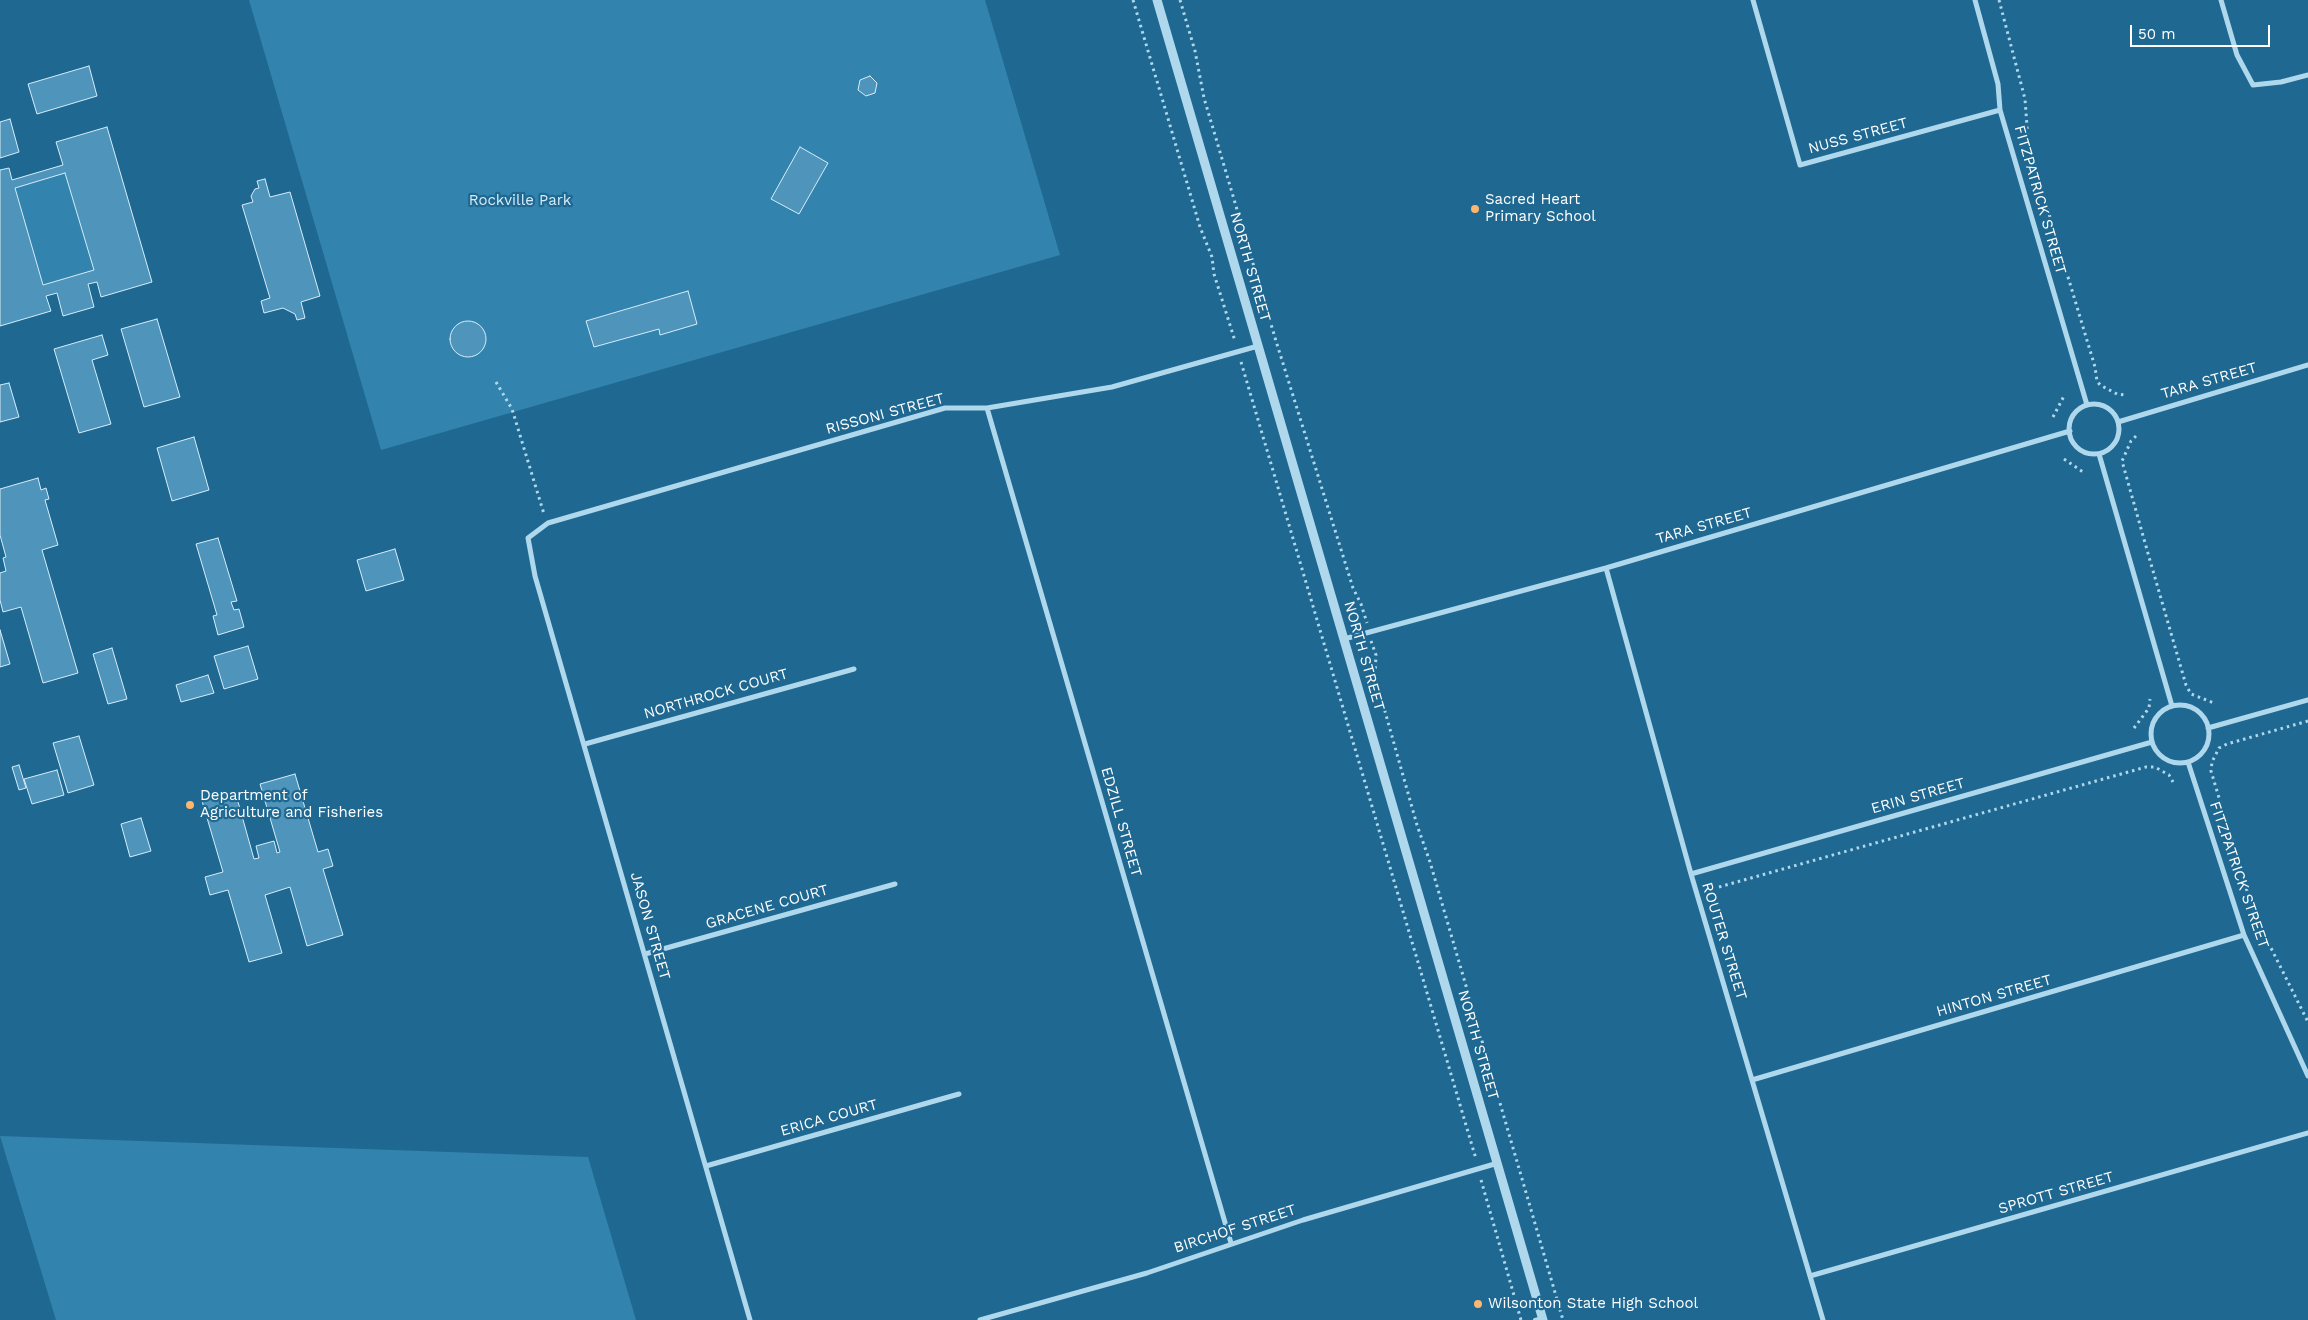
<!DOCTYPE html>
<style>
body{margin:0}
#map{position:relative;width:2308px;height:1320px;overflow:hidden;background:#1f6891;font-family:"Work Sans",sans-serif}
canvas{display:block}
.scale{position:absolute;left:2130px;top:25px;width:140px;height:22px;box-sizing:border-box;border:2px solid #fff;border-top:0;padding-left:6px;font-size:15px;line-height:18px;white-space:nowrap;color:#fff;-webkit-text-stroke:4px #1f6891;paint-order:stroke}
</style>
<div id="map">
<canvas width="2308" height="1320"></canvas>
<div class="scale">50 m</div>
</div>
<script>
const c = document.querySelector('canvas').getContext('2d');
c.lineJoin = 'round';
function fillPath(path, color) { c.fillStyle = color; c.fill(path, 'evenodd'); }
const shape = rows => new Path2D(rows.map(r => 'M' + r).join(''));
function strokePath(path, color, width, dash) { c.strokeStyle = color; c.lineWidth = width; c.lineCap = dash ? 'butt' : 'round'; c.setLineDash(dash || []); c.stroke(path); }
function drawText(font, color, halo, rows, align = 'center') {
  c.font = font + ' "Work Sans",sans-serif'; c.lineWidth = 4.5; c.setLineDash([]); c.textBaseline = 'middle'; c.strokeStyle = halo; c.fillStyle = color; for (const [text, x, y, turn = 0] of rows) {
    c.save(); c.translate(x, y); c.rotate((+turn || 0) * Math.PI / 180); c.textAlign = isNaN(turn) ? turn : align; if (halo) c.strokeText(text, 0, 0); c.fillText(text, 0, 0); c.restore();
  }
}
fillPath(shape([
 [249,0,985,0,1060,255,381,450],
 [65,173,94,270,43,285,15,188],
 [0,1136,588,1157,636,1320,56,1320]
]), '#3284af');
const building = shape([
 [89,66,97,96,37,114,28,84,89,66],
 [870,76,877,83,875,93,866,96,858,90,860,80,870,76],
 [10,119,19,152,0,158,0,122,10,119],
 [107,127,152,282,101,297,97,282,88,284,94,307,63,316,57,293,46,296,51,311,0,326,0,170,9,168,12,180,63,165,56,142,107,127],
 [65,173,94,270,43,285,15,188,65,173],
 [800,147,828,163,799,214,771,199,800,147],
 [265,179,270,197,290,192,320,296,301,302,305,318,297,320,295,314,283,308,264,313,261,301,270,298,242,205,253,202,251,196,255,189,259,188,257,181,265,179],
 [688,291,697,324,660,335,659,329,594,347,586,321,688,291],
 [157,319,180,397,144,407,121,329,157,319],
 '450 339a18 18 0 1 1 36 0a18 18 0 1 1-36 0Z',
 [102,335,108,355,92,360,111,424,79,433,54,349,102,335],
 [9,383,19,417,0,422,0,385,9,383],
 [194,437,209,490,172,501,157,448,194,437],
 [38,478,41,490,46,488,49,499,45,500,58,545,42,550,78,673,43,683,21,607,3,612,0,600,0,573,6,571,3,558,6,557,0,535,0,489,38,478],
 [218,538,237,601,231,602,234,610,239,609,244,627,218,635,213,616,217,615,196,544,218,538],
 [395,549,404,580,366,591,357,560,395,549],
 [0,630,10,664,0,667,0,630],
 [248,646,258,679,224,689,214,656,248,646],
 [112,648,127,699,108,704,93,654,112,648],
 [208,675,214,693,181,702,176,685,208,675],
 [79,736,94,785,68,793,53,743,79,736],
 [19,765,26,788,19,790,12,767,19,765],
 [57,770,64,795,32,804,24,779,57,770],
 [295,774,318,852,328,849,333,866,323,869,343,935,307,946,290,887,265,895,282,953,249,962,228,890,210,895,205,877,223,872,202,801,235,791,254,859,259,858,256,846,274,841,277,853,280,852,260,784,295,774],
 [141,818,151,851,130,857,121,824,141,818]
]);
fillPath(building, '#4f95bb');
strokePath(building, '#d5edfa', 1);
strokePath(shape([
 [1133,0,1200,227,1212,257,1214,274,1235,341],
 [1180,0,1195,51,1204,98,1276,341,1353,588,1361,604,1367,623],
 [1999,0,2025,99,2028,140,2035,167,2095,367,2097,381,2100,385,2117,394,2125,395],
 [1241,362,1476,1159],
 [496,382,512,409,544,514],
 [2053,417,2064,396],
 [2136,436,2131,441,2122,461,2149,557,2186,685,2191,694,2214,703],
 [2064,459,2083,472],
 [1371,641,1376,655,1375,676,1417,825,1430,862,1563,1320],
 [2308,721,2227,744,2219,748,2212,762,2211,771,2254,914,2308,1022],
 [2134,728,2149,708,2150,699],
 [1719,887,2146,767,2155,767,2169,775,2173,782],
 [1481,1180,1521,1320]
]), '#afd8ed', 3, [2.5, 4]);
strokePath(shape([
 [1535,1320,1543,1318]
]), '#afd8ed', 4);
strokePath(shape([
 [1753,0,1800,165,2000,110],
 [1975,0,1998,84,2000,110,2087,405],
 [2221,0,2237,55,2253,85,2281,82,2308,75],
 '2069 429a25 25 0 1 1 50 0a25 25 0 1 1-50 0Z',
 [987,408,1231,1243],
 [2118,422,2308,365],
 [2099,454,2172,706],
 [1606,568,1691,874,1823,1320],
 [1344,639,1606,568,2070,431],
 '2151 734a29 29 0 1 1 58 0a29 29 0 1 1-58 0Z',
 [2208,728,2308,700],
 [585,744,854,669],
 [2188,762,2244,935,2308,1076],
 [1691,874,2152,742],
 [645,954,895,884],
 [1752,1080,2244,935],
 [706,1166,959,1094],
 [1810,1276,2308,1133],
 [750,1320,535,576,528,538,548,523,945,408,987,408,1112,387,1258,346],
 [980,1320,1147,1273,1303,1220,1498,1163]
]), '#afd8ed', 5);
strokePath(shape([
 [1157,0,1543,1320]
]), '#afd8ed', 9);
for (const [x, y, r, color] of [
 [1475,209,5,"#fcb66f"],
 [190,805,5,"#fcb66f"],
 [1478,1304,5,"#fcb66f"]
]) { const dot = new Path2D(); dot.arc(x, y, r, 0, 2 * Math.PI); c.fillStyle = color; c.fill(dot); strokePath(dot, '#1f6891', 2); }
drawText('15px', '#fff', '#1f6891', [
 ["NUSS STREET",1858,136,-15],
 ["FITZPATRICK STREET",2040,200,74],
 ["NORTH STREET",1250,267,74],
 ["TARA STREET",2209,381,-16],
 ["RISSONI STREET",885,414,-15],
 ["TARA STREET",1704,526,-16],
 ["NORTH STREET",1364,656,74],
 ["NORTHROCK COURT",716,694,-16],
 ["ERIN STREET",1918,796,-16],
 ["EDZILL STREET",1121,822,74],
 ["FITZPATRICK STREET",2239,875,71],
 ["GRACENE COURT",767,907,-16],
 ["JASON STREET",650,926,74],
 ["ROUTER STREET",1724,941,73],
 ["HINTON STREET",1994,996,-16],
 ["NORTH STREET",1478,1045,74],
 ["ERICA COURT",829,1118,-16],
 ["SPROTT STREET",2056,1193,-16],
 ["BIRCHOF STREET",1235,1229,-18]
]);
drawText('15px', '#fff', '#1f6891', [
 ["Sacred Heart",1485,200],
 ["Primary School",1485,217],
 ["Department of",200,796],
 ["Agriculture and Fisheries",200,813],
 ["Wilsonton State High School",1488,1304]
], 'left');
drawText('15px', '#d5edfa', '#1f6891', [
 ["Rockville Park",520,201]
]);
</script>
